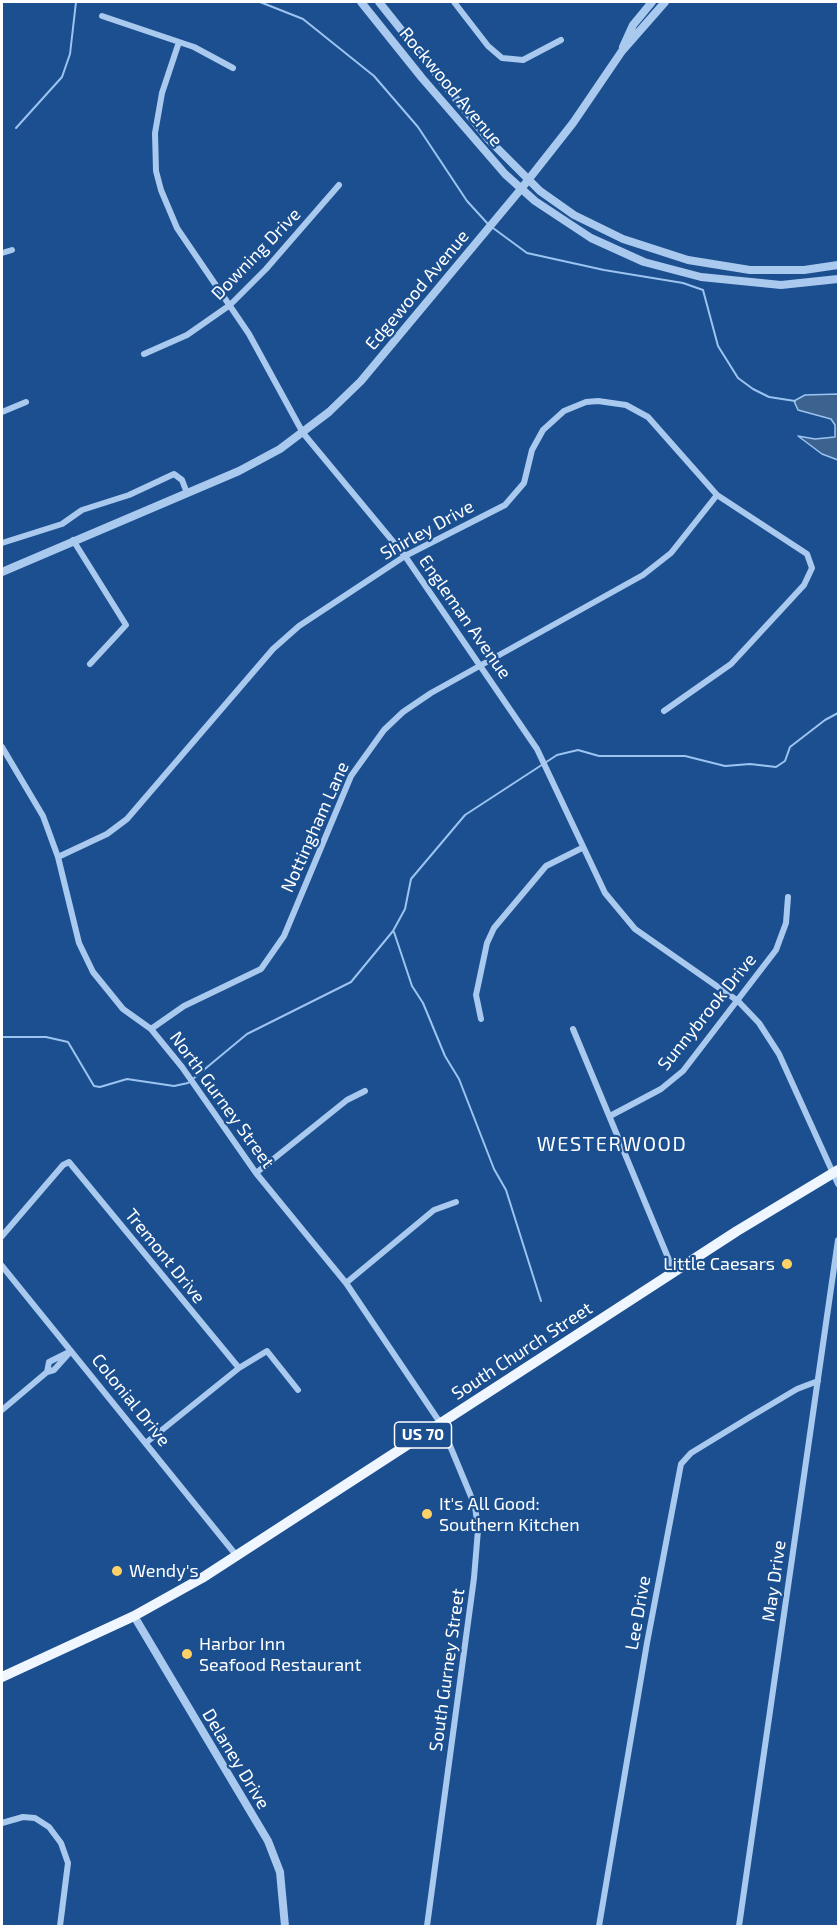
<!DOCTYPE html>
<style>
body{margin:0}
#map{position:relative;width:840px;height:1928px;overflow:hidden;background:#1b4f8f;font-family:"Exo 2",sans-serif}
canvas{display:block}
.frame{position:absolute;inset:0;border:3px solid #fff;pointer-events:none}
</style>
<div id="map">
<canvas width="840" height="1928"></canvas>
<div class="frame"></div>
</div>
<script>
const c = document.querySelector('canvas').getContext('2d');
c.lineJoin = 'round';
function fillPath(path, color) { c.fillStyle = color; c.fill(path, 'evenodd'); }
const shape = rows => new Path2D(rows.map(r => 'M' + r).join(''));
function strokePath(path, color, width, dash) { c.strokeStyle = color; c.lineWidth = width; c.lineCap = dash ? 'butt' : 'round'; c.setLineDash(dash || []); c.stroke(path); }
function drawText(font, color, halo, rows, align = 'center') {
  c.font = font + ' "Exo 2",sans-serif'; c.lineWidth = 4.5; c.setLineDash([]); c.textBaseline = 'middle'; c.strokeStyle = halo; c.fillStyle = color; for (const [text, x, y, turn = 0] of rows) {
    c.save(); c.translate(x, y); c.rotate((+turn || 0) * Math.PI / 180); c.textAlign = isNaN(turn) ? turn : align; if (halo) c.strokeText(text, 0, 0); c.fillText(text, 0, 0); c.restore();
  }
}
const water = shape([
 [838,394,838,460,822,454,798,436,815,439,835,437,835,425,831,419,798,410,794,401,805,395,838,394]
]);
fillPath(water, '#3c6290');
strokePath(water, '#9cc4f0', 1.5);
strokePath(shape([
 [260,2,303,19,374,76,418,127,467,201,488,224],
 [16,128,62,77,70,54,76,2],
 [493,228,527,253,604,270,683,283,703,290,718,346,738,378,753,389,769,397,795,401],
 [394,932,412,986,423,1003,445,1056,459,1079,494,1169,506,1190,541,1301],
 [2,1037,46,1037,68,1042,94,1086,100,1087,127,1079,174,1086,188,1083,247,1034,351,982,393,931,405,909,411,879,465,815,557,755,578,750,599,756,685,756,725,766,750,764,776,767,785,761,790,747,825,720,838,713]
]), '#9cc4f0', 2);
strokePath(shape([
 [454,2,488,46,502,58,523,60,561,40],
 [102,16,194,47,233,68],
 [179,42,162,93,155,133,156,171,161,190,177,228,249,334,303,433,405,556,537,749,605,893,635,929,738,1001,759,1023,779,1054,838,1184],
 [2,253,12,250],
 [144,354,187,335,230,305,266,269,339,185],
 [2,412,26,402],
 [73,540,126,625,90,664],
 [2,543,62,524,82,510,129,495,174,474,182,480,187,493],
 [2,747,43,816,58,857,79,943,93,972,123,1009,151,1029,182,1067,256,1173,346,1283,441,1424,475,1506,478,1530,474,1578,427,1926],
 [58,857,107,834,127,819,273,649,299,626,405,556,505,505,524,483,532,450,543,430,564,411,586,402,598,401,626,405,648,417,717,495,807,554,812,568,804,585,731,664,664,711],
 [481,1019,476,995,487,943,494,928,546,866,582,848],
 [151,1029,184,1006,261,969,284,936,351,776,384,730,403,712,431,693,643,575,671,553,717,495],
 [573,1029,674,1272],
 [610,1116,661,1089,683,1071,776,950,786,923,788,897],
 [256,1173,347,1100,365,1091],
 [2,1236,63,1165,69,1162,239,1368],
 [2,1266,236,1555],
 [346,1283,434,1210,456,1202],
 [47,1372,49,1362,71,1351],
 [2,1410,47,1372,54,1370,71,1351],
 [147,1442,239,1368,267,1351,298,1390],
 [2,1823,23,1817,35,1818,49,1827,61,1843,68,1863,60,1926],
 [599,1926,647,1643,681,1464,691,1453,750,1417,797,1389,818,1381],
 [739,1926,838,1240]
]), '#a9c9ee', 6);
strokePath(shape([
 [361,2,422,78,505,174,535,201,591,238,644,262,701,277,781,285,838,279],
 [379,2,489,140,540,191,574,215,623,239,688,260,750,270,804,270,838,265],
 [623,47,633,25,652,2],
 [2,572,239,471,280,449,329,412,361,381,521,189,573,123,622,51,665,2],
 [134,1616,268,1841,280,1872,285,1926]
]), '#a9c9ee', 8);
strokePath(shape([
 [2,1677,134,1616,202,1578,737,1231,838,1170]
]), '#f0f6ff', 10);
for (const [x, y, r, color] of [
 [787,1264,6,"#ffd166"],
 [427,1514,6,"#ffd166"],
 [117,1571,6,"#ffd166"],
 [187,1654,6,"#ffd166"]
]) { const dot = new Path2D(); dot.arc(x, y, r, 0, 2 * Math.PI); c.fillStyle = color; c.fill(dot); strokePath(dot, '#1b4f8f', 2); }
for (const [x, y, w] of [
 [423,1435,57]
]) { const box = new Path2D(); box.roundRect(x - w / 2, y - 13, w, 26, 4.5); c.fillStyle = '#1b4f8f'; c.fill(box); strokePath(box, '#fff', 1.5); }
drawText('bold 16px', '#fff', null, [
 ["US 70",423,1435]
]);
drawText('18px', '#fff', '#1b4f8f', [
 ["Rockwood Avenue",451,87,50],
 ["Downing Drive",256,254,-46],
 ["Edgewood Avenue",417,290,-50],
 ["Shirley Drive",427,530,-29],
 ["Engleman Avenue",465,617,55],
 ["Nottingham Lane",315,827,-66],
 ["Sunnybrook Drive",707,1012,-51],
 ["North Gurney Street",222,1100,54],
 ["Tremont Drive",165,1256,51],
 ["South Church Street",522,1351,-33],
 ["Colonial Drive",131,1400,51],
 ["May Drive",774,1581,-82],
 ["Lee Drive",638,1613,-80],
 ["South Gurney Street",447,1670,-82],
 ["Delaney Drive",236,1759,59]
]);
drawText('18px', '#fff', '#1b4f8f', [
 ["Little Caesars",775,1264,"right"],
 ["It's All Good:",439,1504],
 ["Southern Kitchen",439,1525],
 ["Wendy's",129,1571],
 ["Harbor Inn",199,1644],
 ["Seafood Restaurant",199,1665]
], 'left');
c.letterSpacing = '1.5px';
drawText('20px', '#fff', '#1b4f8f', [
 ["WESTERWOOD",612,1144]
]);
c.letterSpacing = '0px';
</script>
